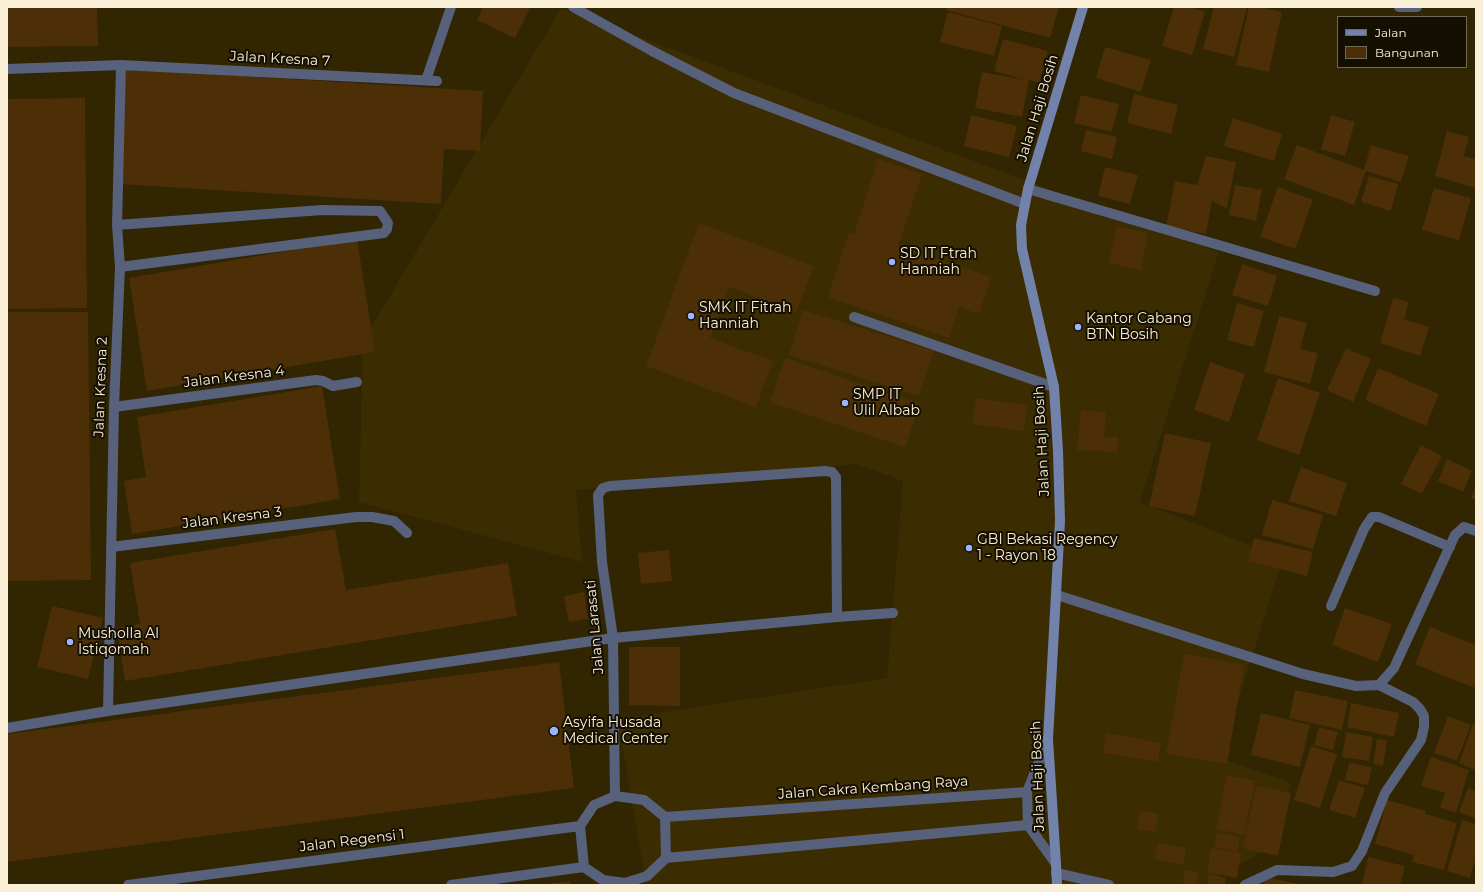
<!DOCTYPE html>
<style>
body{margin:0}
#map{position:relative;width:1483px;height:892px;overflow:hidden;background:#312502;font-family:Montserrat,sans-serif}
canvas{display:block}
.frame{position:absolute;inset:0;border:8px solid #faf0d8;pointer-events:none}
.legend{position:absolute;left:1337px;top:16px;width:130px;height:52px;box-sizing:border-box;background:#150f01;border:1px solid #716957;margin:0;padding:5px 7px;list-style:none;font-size:12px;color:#faf0d8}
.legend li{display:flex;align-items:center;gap:8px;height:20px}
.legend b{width:20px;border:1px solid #716957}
</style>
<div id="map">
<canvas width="1483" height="892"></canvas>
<div class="frame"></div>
<ul class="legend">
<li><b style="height:5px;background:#7382ab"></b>Jalan</li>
<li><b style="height:11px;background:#4c2f07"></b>Bangunan</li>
</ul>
</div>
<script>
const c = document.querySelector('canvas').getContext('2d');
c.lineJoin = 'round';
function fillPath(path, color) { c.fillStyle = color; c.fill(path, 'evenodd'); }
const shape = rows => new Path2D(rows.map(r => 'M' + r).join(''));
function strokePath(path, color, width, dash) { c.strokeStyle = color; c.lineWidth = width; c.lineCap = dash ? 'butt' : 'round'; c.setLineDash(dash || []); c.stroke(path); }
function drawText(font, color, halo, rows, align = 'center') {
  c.font = font + ' Montserrat,sans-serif'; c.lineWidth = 4; c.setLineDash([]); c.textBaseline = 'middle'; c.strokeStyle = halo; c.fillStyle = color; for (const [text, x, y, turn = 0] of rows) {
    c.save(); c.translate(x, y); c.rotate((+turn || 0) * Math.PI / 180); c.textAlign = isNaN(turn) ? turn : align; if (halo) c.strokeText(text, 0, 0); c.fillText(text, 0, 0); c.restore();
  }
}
fillPath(shape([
 [561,8,1219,252,1140,502,1283,558,1220,758,1291,783,1270,848,1200,885,646,885,618,719,887,678,903,481,856,464,576,490,582,562,359,502,363,341]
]), '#3b2d01');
fillPath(shape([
 [7,7,97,7,98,46,7,47],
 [483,7,528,7,530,8,515,38,477,20],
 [947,7,1059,7,1050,38,946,10],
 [1174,7,1190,7,1205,12,1192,55,1162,46],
 [1214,7,1247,7,1234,57,1203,49],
 [1249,7,1260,7,1282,12,1269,72,1236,65],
 [948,12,1002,26,994,56,940,42],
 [1003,39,1048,51,1039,83,1029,80,1022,117,975,108,982,72,1026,80,994,71],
 [1105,47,1151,60,1141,92,1096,78],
 [126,69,483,91,480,151,444,149,441,204,119,184],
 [1134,94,1178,105,1171,134,1127,123],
 [1081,95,1119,104,1112,132,1074,123],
 [85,98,87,308,7,309,7,99],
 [971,115,1017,126,1009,157,964,146],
 [1331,115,1355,122,1345,156,1321,149],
 [1233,118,1282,134,1274,161,1224,146],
 [1086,130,1117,137,1112,159,1081,151],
 [1447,131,1469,137,1464,156,1476,159,1476,188,1435,176],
 [1297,145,1364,170,1371,145,1409,156,1401,182,1366,171,1354,205,1284,179],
 [1206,156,1236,162,1227,208,1212,201,1206,234,1166,226,1175,181,1197,185],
 [878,159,922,174,898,246,991,277,979,314,959,307,949,338,828,297,849,232,854,234],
 [1105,167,1138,175,1130,204,1098,196],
 [1369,176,1398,184,1391,211,1361,202],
 [1235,185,1262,190,1256,221,1229,215],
 [1278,187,1313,200,1295,249,1260,237],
 [1434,188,1471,198,1459,240,1422,230],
 [699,223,814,266,796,312,729,287,710,338,773,361,756,407,646,366],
 [1117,226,1148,233,1141,270,1109,263],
 [357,239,375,352,147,391,129,278],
 [1242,264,1277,276,1268,306,1232,295],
 [1393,298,1409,302,1404,319,1429,327,1420,356,1380,343],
 [1237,303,1264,311,1254,347,1227,340],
 [803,310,934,351,919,396,789,355],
 [7,312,88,312,91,580,7,581],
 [1279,316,1307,323,1300,349,1318,353,1310,384,1264,372],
 [1346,348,1371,359,1353,402,1327,390],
 [785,358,920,404,905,447,770,402],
 [1210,362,1245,374,1229,422,1194,410],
 [1378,368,1439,394,1426,426,1365,400],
 [1278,378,1320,393,1299,455,1257,440],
 [322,386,340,499,132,534,124,481,146,477,137,417],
 [976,398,1027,405,1024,431,972,424],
 [1081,410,1106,412,1104,437,1118,437,1117,452,1077,450],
 [1165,433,1211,443,1195,516,1149,506],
 [1421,445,1442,456,1422,494,1401,484],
 [1447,459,1472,471,1463,492,1438,481],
 [1301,467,1347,483,1336,516,1289,501],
 [1476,485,1476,500,1471,498],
 [1272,500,1323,515,1313,549,1262,535],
 [335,529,346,590,508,563,517,616,125,681,117,628,140,624,130,563],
 [1254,538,1313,552,1307,576,1248,561],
 [669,550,672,581,641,584,638,553],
 [584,592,588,619,569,622,564,596],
 [52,606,103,618,88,679,37,667],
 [1345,608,1392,624,1378,662,1332,645],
 [1430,627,1476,645,1476,683,1474,688,1415,664],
 [629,647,680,647,680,706,629,705],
 [1184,654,1244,665,1227,764,1166,754],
 [559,662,574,788,7,862,7,734],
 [1295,690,1348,701,1342,730,1289,718],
 [1351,703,1399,713,1394,737,1347,727],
 [1261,713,1310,725,1300,767,1251,755],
 [1448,716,1471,725,1457,761,1434,753],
 [1473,724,1476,725,1476,770,1459,763],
 [1319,727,1338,732,1333,750,1314,745],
 [1346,732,1373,737,1369,761,1342,757],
 [1106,733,1161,743,1158,762,1103,753],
 [1377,739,1387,740,1383,766,1373,764],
 [1311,746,1337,754,1320,808,1294,800],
 [1431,757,1469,770,1456,813,1440,807,1445,793,1421,786],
 [1349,763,1372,767,1368,785,1345,780],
 [1227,775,1255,781,1244,835,1216,829],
 [1339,780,1365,788,1355,818,1329,810],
 [1256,786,1291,793,1278,856,1243,848],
 [1468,788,1476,791,1476,819,1459,812],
 [1387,800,1426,811,1425,814,1457,823,1444,870,1412,862,1414,855,1375,844],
 [1140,811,1159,814,1155,832,1137,829],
 [1462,820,1476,824,1476,857,1470,878,1447,871],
 [1217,832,1240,837,1237,852,1214,847],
 [1158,843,1186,848,1183,865,1154,859],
 [1211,848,1241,853,1237,878,1207,872],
 [1368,857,1405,866,1400,885,1362,885],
 [1185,870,1198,872,1196,885,1183,885],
 [1209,874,1226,878,1225,885,1207,885],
 [1265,877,1298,884,1297,885,1263,885],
 [570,881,570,885,545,885,545,884]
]), '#4c2f07');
strokePath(shape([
 [426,80,451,7]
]), '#58617b', 10);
strokePath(shape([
 [573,7,652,51,734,93,1025,204],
 [7,69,121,65,437,81],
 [1028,189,1375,291],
 [117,225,322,210,380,211,388,223,387,229,384,233,120,267],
 [854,317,1054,387],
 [114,407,316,380,323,381,333,386,357,382],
 [111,547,356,517,372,517,394,521,407,533],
 [1057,595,1303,674,1356,686,1379,685,1394,668,1455,535,1464,527,1476,531],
 [1331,606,1364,529,1372,517,1379,517,1450,547],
 [108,711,114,407,120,267,117,225,121,65],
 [7,728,108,711,613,638,837,617,893,613],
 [1027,792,1028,825],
 [615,796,613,638,602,562,598,495,603,488,610,486,825,471,832,472,836,477,837,617],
 [665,817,1027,792,1048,739],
 [666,858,1028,825,1056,864],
 [1056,873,1109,885],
 [128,885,580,826],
 [451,885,584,867,603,880,625,883,647,876,666,858,665,817,644,800,615,796,594,805,580,826,584,867],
 [1245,885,1277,870,1333,872,1352,866,1362,851,1385,793,1421,740,1424,727,1424,716,1420,709,1413,702,1379,685]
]), '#58617b', 10);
strokePath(shape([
 [1399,7,1417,7]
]), '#58617b', 10);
strokePath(shape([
 [1057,885,1056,864,1048,739,1060,521,1058,451,1054,387,1022,249,1021,225,1028,189,1083,7]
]), '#7382ab', 10);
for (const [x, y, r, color] of [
 [892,262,4,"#9bb4fd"],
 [691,316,4,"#9bb4fd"],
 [1078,327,4,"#9bb4fd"],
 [845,403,4,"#9bb4fd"],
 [969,548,4,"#9bb4fd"],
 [70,642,4,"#9bb4fd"],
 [554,731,5,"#9bb4fd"]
]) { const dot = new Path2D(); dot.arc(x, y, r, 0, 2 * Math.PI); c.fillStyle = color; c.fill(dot); strokePath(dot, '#150f01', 1.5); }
drawText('14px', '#faf0d8', '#150f01', [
 ["Jalan Kresna 7",280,59,3],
 ["Jalan Haji Bosih",1038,108,-73],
 ["Jalan Kresna 4",234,377,-7],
 ["Jalan Kresna 2",101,387,-88],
 ["Jalan Haji Bosih",1042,441,-93],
 ["Jalan Kresna 3",232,518,-7],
 ["Jalan Larasati",595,627,-95],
 ["Jalan Haji Bosih",1038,776,-92],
 ["Jalan Cakra Kembang Raya",873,788,-4],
 ["Jalan Regensi 1",352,841,-7]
]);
drawText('14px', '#faf0d8', '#150f01', [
 ["SD IT Ftrah",900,254],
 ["Hanniah",900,270],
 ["SMK IT Fitrah",699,308],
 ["Hanniah",699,324],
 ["Kantor Cabang",1086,319],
 ["BTN Bosih",1086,335],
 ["SMP IT",853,395],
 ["Ulil Albab",853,411],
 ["GBI Bekasi Regency",977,540],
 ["1 - Rayon 18",977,556],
 ["Musholla Al",78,634],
 ["Istiqomah",78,650],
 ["Asyifa Husada",563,723],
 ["Medical Center",563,739]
], 'left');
</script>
